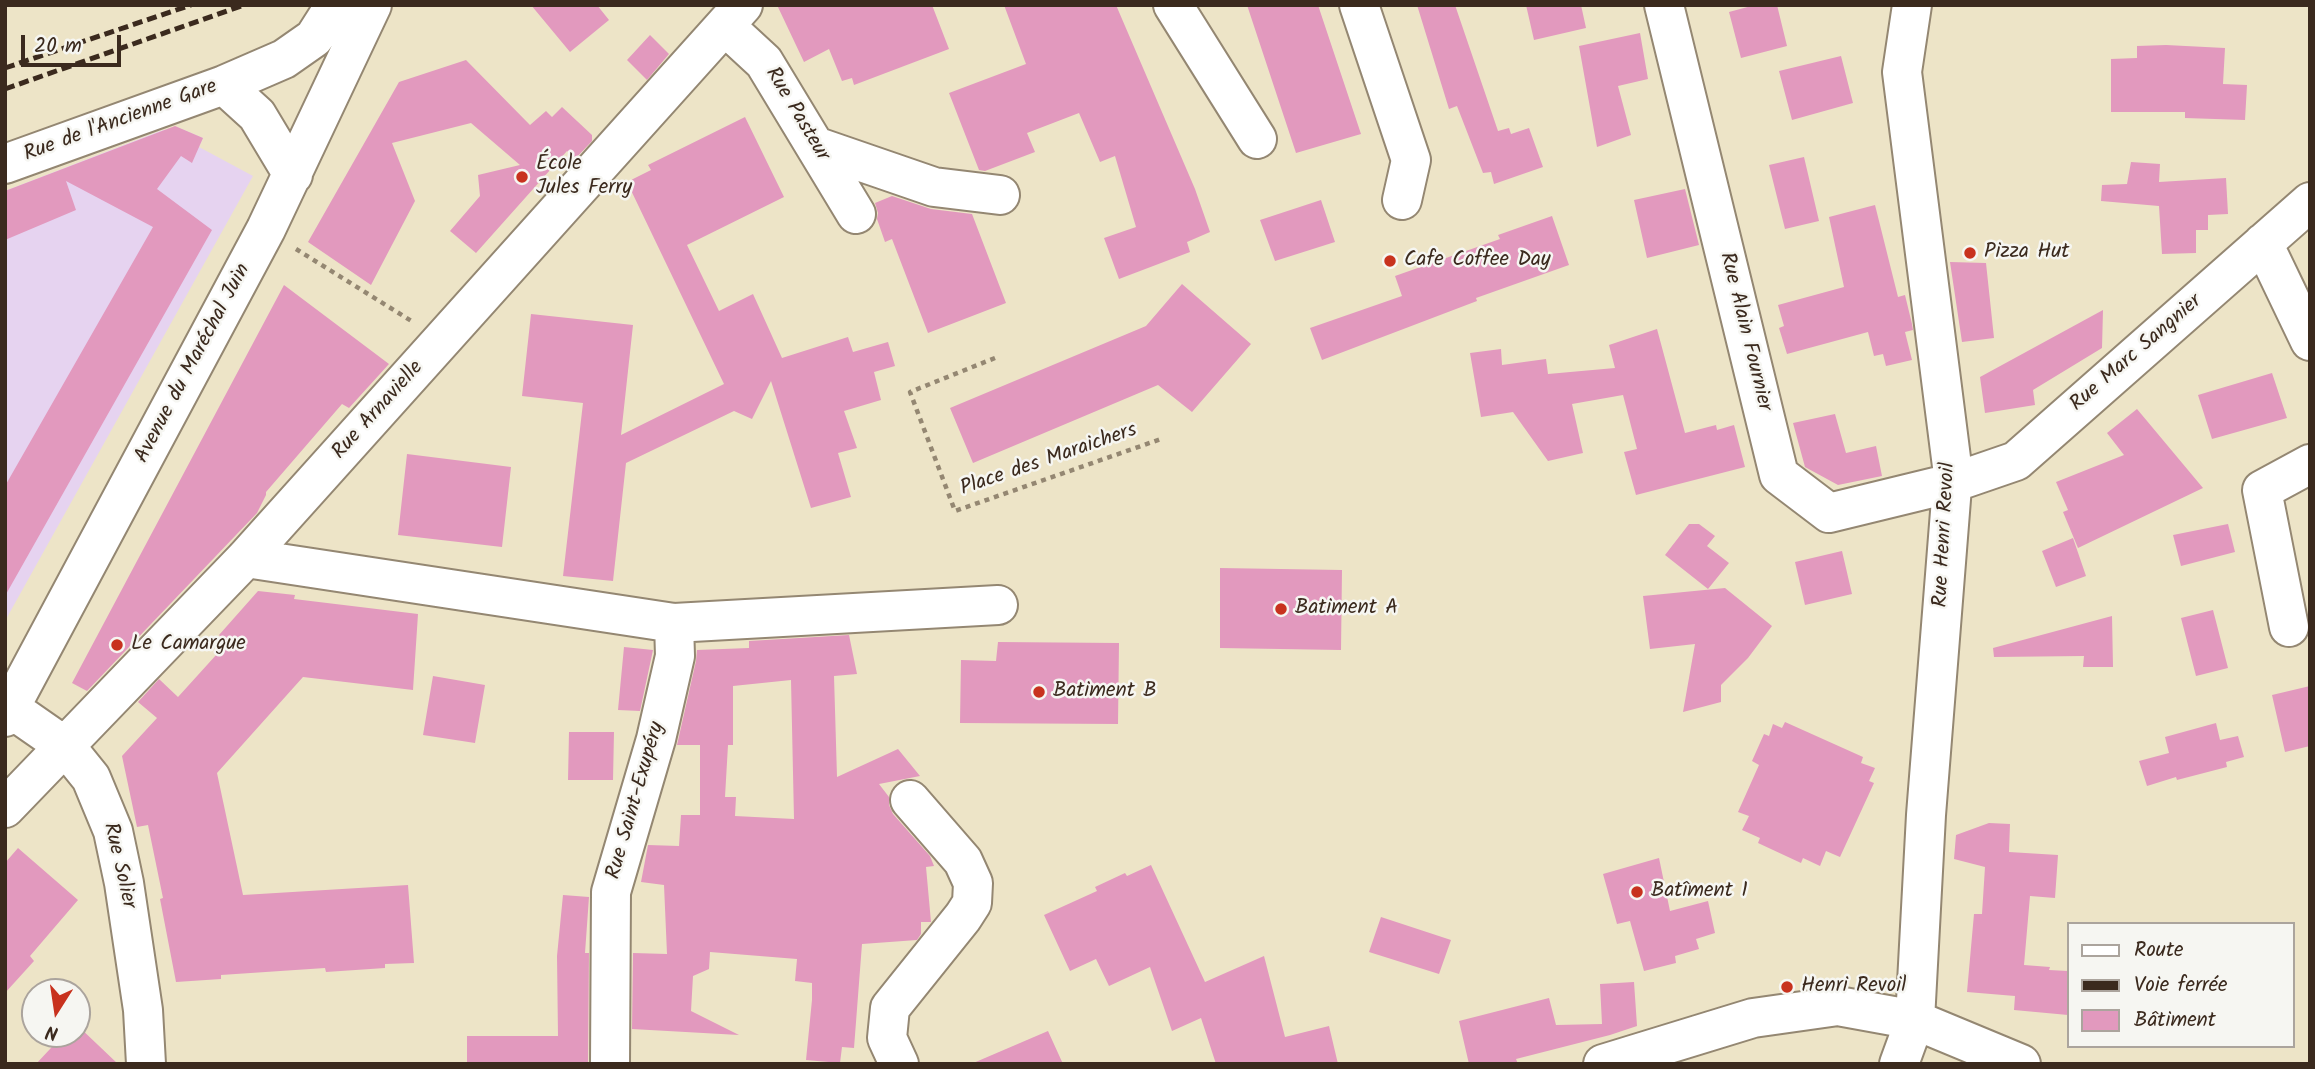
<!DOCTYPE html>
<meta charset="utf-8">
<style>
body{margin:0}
#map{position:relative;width:2315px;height:1069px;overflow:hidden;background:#ede4c7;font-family:Kalam,sans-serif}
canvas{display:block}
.frame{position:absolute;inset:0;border:7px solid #3b2a1e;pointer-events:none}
.legend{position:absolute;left:2067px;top:922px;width:228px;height:126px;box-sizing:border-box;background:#f6f6f2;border:2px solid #aba49d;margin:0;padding:9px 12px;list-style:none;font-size:21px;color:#3b2a1e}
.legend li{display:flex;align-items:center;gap:14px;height:35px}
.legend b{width:35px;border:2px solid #aba49d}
.north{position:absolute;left:21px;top:978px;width:70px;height:70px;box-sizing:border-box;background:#f6f6f2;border:2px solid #aba49d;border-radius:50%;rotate:192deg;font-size:19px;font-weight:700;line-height:28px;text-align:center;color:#3b2a1e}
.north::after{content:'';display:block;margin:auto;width:24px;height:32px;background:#c8321e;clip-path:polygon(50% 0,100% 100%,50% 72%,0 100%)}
.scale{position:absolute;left:21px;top:35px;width:100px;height:32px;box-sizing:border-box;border:4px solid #3b2a1e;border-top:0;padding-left:9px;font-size:21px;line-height:24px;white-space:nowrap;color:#3b2a1e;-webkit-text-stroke:5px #f6f6f2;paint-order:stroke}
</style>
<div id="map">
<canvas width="2315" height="1069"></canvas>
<div class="frame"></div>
<ul class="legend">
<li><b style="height:9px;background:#fff"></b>Route</li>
<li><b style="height:9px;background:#3b2a1e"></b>Voie ferrée</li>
<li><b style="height:19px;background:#e299be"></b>Bâtiment</li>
</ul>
<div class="north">N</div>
<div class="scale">20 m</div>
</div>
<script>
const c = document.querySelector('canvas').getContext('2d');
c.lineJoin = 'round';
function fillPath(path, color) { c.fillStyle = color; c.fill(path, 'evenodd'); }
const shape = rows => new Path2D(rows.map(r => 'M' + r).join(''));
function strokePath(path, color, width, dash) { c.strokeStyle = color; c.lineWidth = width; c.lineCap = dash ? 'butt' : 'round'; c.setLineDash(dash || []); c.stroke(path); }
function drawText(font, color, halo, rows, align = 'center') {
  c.font = font + ' Kalam,sans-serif'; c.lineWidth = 5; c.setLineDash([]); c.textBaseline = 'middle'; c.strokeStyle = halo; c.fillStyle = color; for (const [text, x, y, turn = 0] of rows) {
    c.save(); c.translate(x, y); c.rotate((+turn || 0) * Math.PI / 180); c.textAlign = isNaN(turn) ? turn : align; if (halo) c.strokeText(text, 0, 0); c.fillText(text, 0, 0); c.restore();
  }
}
fillPath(shape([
 [177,127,203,138,199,147,253,176,5,621,5,191,160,131]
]), '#e6d3f0');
fillPath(shape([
 [531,5,597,5,609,20,570,52],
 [777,5,932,5,949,49,854,85,852,78,842,81,829,49,804,62],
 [1004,5,1116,5,1195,189,1210,232,1187,242,1190,252,1119,279,1104,238,1136,227,1115,156,1100,162,1079,113,1027,133,1035,152,985,171,979,170,949,93,1026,64],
 [1247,5,1318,5,1361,134,1296,153],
 [1417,5,1455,5,1498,131,1509,128,1511,134,1529,128,1543,167,1494,184,1491,172,1483,173,1457,106,1449,109],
 [1526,5,1581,5,1586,28,1534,40],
 [1755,5,1777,5,1787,46,1741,58,1729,12],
 [1640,33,1648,79,1618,86,1631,135,1597,147,1579,46],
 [650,35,669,54,647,80,627,60],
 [2166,45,2225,48,2223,84,2247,85,2245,120,2185,118,2185,112,2111,112,2111,59,2137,58,2137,46],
 [1841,56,1853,103,1792,120,1779,71],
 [466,60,530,125,546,111,552,117,562,107,592,135,592,141,576,158,567,151,476,253,450,231,480,196,478,175,520,165,471,123,392,143,415,201,371,285,308,242,399,82],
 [745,117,784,197,687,245,719,311,753,294,782,358,848,337,853,352,888,342,895,366,874,372,881,400,844,411,857,448,838,453,851,497,811,508,771,381,752,419,734,411,626,463,613,581,563,576,583,403,522,396,531,314,633,325,621,435,724,384,627,182,651,170,648,165],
 [175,126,203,138,192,163,181,156,157,189,212,230,5,596,5,486,153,227,66,181,76,210,5,240,5,191],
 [1804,157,1819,221,1785,229,1769,165],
 [2131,162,2160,164,2159,182,2226,178,2228,214,2208,215,2208,230,2196,230,2196,253,2162,254,2159,206,2101,201,2102,185,2127,184],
 [1685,189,1699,245,1647,258,1634,200],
 [892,196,931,209,972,214,1006,303,928,333,892,239,885,242,877,219,878,213,875,203],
 [1321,200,1335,242,1275,261,1260,220],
 [1875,205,1898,297,1905,295,1912,324,1913,330,1905,332,1912,360,1886,366,1883,354,1874,356,1868,332,1787,354,1779,328,1784,326,1778,305,1844,287,1829,217],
 [1552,216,1569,265,1476,298,1477,301,1322,360,1310,328,1402,296,1395,276,1500,239,1498,235],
 [1950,262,1986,263,1994,338,1962,342],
 [1182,284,1251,344,1192,412,1158,385,973,463,950,408,1146,326],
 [284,285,389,364,349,408,342,404,266,492,266,495,257,513,87,691,72,683],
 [2103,310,2102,348,2033,390,2035,405,1985,413,1980,377],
 [1657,329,1685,433,1716,425,1717,430,1734,425,1745,467,1636,495,1624,452,1637,449,1623,395,1572,404,1583,453,1548,461,1513,412,1481,417,1470,353,1501,349,1502,365,1546,359,1548,374,1615,368,1609,345],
 [2272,373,2287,418,2212,439,2198,395],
 [2137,409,2203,488,2078,548,2063,512,2068,510,2056,482,2124,455,2107,433],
 [1835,414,1846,453,1876,446,1882,476,1838,485,1805,467,1793,423],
 [407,454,511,467,502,547,398,535],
 [1689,524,1699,524,1715,536,1707,546,1729,563,1708,589,1665,555],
 [2228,524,2235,552,2181,566,2173,535],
 [2073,538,2086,576,2056,587,2042,551],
 [1842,551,1852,594,1805,605,1795,562],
 [1220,568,1342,570,1341,650,1220,648],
 [1725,588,1772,626,1748,658,1721,685,1721,702,1683,712,1695,644,1650,649,1643,596],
 [258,591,295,595,294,599,418,614,413,690,303,677,217,773,243,895,408,885,414,963,385,964,385,968,326,972,325,968,221,975,221,979,176,982,160,899,163,898,148,825,137,827,122,756,157,718,138,702,159,679,178,697,217,654,214,651,225,641,219,635],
 [2213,610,2228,668,2196,676,2181,618],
 [2112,616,2113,667,2083,667,2084,656,1994,657,1993,648],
 [849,635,857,674,834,676,837,777,898,749,920,776,879,784,889,797,889,805,893,814,930,856,934,866,926,867,931,922,921,922,921,934,917,940,862,944,854,1048,842,1047,840,1063,806,1060,812,1000,812,983,795,981,797,959,710,952,709,969,693,976,691,1011,739,1035,632,1029,633,953,667,954,664,885,641,882,648,845,679,846,681,815,700,815,700,745,677,745,696,661,697,650,749,648,749,641],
 [791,680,794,819,735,816,736,797,725,797,728,745,733,745,733,686],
 [998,642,1119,643,1118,724,960,723,961,660,996,661],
 [624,647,653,650,640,711,618,710],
 [433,676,485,685,475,743,423,735],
 [2310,686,2310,746,2285,752,2272,695],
 [1785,722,1863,757,1861,763,1875,768,1869,781,1874,783,1840,857,1826,851,1820,866,1803,858,1801,863,1758,843,1760,838,1742,830,1749,816,1738,812,1759,765,1752,761,1764,734,1769,736,1773,724,1782,728],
 [2216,723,2220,740,2238,736,2244,757,2226,762,2227,767,2177,780,2176,777,2147,786,2139,761,2169,753,2165,737],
 [569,732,614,732,613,780,568,780],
 [1989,823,2010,824,2009,852,2058,855,2055,898,2030,896,2024,965,2050,967,2049,970,2068,971,2068,1015,2014,1010,2015,996,1967,992,1974,914,1982,914,1985,867,1954,859,1956,835],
 [18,848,78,900,30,956,34,961,5,993,5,863],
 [1659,858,1670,911,1708,901,1715,933,1696,939,1699,949,1675,956,1676,963,1644,971,1630,921,1617,924,1603,874],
 [1151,865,1205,982,1264,956,1285,1037,1329,1026,1338,1064,1216,1064,1201,1018,1172,1031,1150,967,1109,986,1096,959,1070,971,1044,915,1097,891,1095,887,1125,873,1127,876],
 [563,895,589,897,585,953,589,953,588,1064,467,1064,467,1036,558,1036,557,956],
 [1381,917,1451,940,1439,974,1369,952],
 [1634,982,1637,1026,1610,1035,1516,1059,1518,1064,1469,1064,1459,1021,1549,998,1556,1025,1602,1024,1600,984],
 [77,1025,118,1064,36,1064,64,1034,77,1034],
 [1048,1031,1063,1064,971,1064]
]), '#e299be');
const minor = shape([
 [1173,5,1257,139],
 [1359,5,1411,160,1402,200],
 [1664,5,1779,475,1829,513,1952,483,2016,461,2310,202],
 [725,26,764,62,856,214],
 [224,85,257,115,293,175],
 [815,146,934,187,1000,195],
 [5,164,224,85,284,59,314,38,335,5],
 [2263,243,2310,341],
 [246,558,674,623,998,605],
 [2289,627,2262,490,2310,464],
 [10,708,66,747,91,778,113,831,124,883,143,1010,146,1064],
 [5,717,266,229,372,5],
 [5,808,246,558,743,5],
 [610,1064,611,892,656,739,675,656,674,623],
 [899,1064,887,1038,890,1008,963,917,972,903,973,883,963,861,910,800],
 [1603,1064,1753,1018,1838,1006,1915,1020,2021,1064],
 [1899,1064,1915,1020,1926,815,1953,474,1902,72,1912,5]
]);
strokePath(minor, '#948772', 42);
strokePath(shape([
 [296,249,413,322],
 [995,358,910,392,955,511,1161,439]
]), '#948772', 4.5, [5, 5]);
strokePath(minor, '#fff', 38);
strokePath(shape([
 [5,68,191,5],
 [5,89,244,5]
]), '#3b2a1e', 5, [10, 5]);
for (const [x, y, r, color] of [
 [522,177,7,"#c8321e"],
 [1970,253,7,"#c8321e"],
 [1390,261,7,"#c8321e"],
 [1281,609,7,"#c8321e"],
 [117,645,7,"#c8321e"],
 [1039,692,7,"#c8321e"],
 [1637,892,7,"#c8321e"],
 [1787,987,7,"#c8321e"]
]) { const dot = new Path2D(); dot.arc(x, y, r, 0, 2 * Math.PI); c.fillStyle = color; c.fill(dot); strokePath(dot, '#f6f6f2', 2.5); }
drawText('21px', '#3b2a1e', '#f6f6f2', [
 ["Rue Pasteur",796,115,59],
 ["Rue de l'Ancienne Gare",121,122,-20],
 ["Rue Alain Fournier",1744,332,76],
 ["Rue Marc Sangnier",2137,354,-41],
 ["Avenue du Maréchal Juin",194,364,-62],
 ["Rue Arnavielle",379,411,-48],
 ["Place des Maraichers",1049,461,-19],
 ["Rue Henri Revoil",1946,535,-87],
 ["Rue Saint-Exupéry",637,801,-74],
 ["Rue Solier",118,866,77]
]);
drawText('21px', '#3b2a1e', '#f6f6f2', [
 ["École",536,165],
 ["Jules Ferry",536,189],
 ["Pizza Hut",1984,253],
 ["Cafe Coffee Day",1404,261],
 ["Batiment A",1295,609],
 ["Le Camargue",131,645],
 ["Batiment B",1053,692],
 ["Batîment 1",1651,892],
 ["Henri Revoil",1801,987]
], 'left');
</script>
